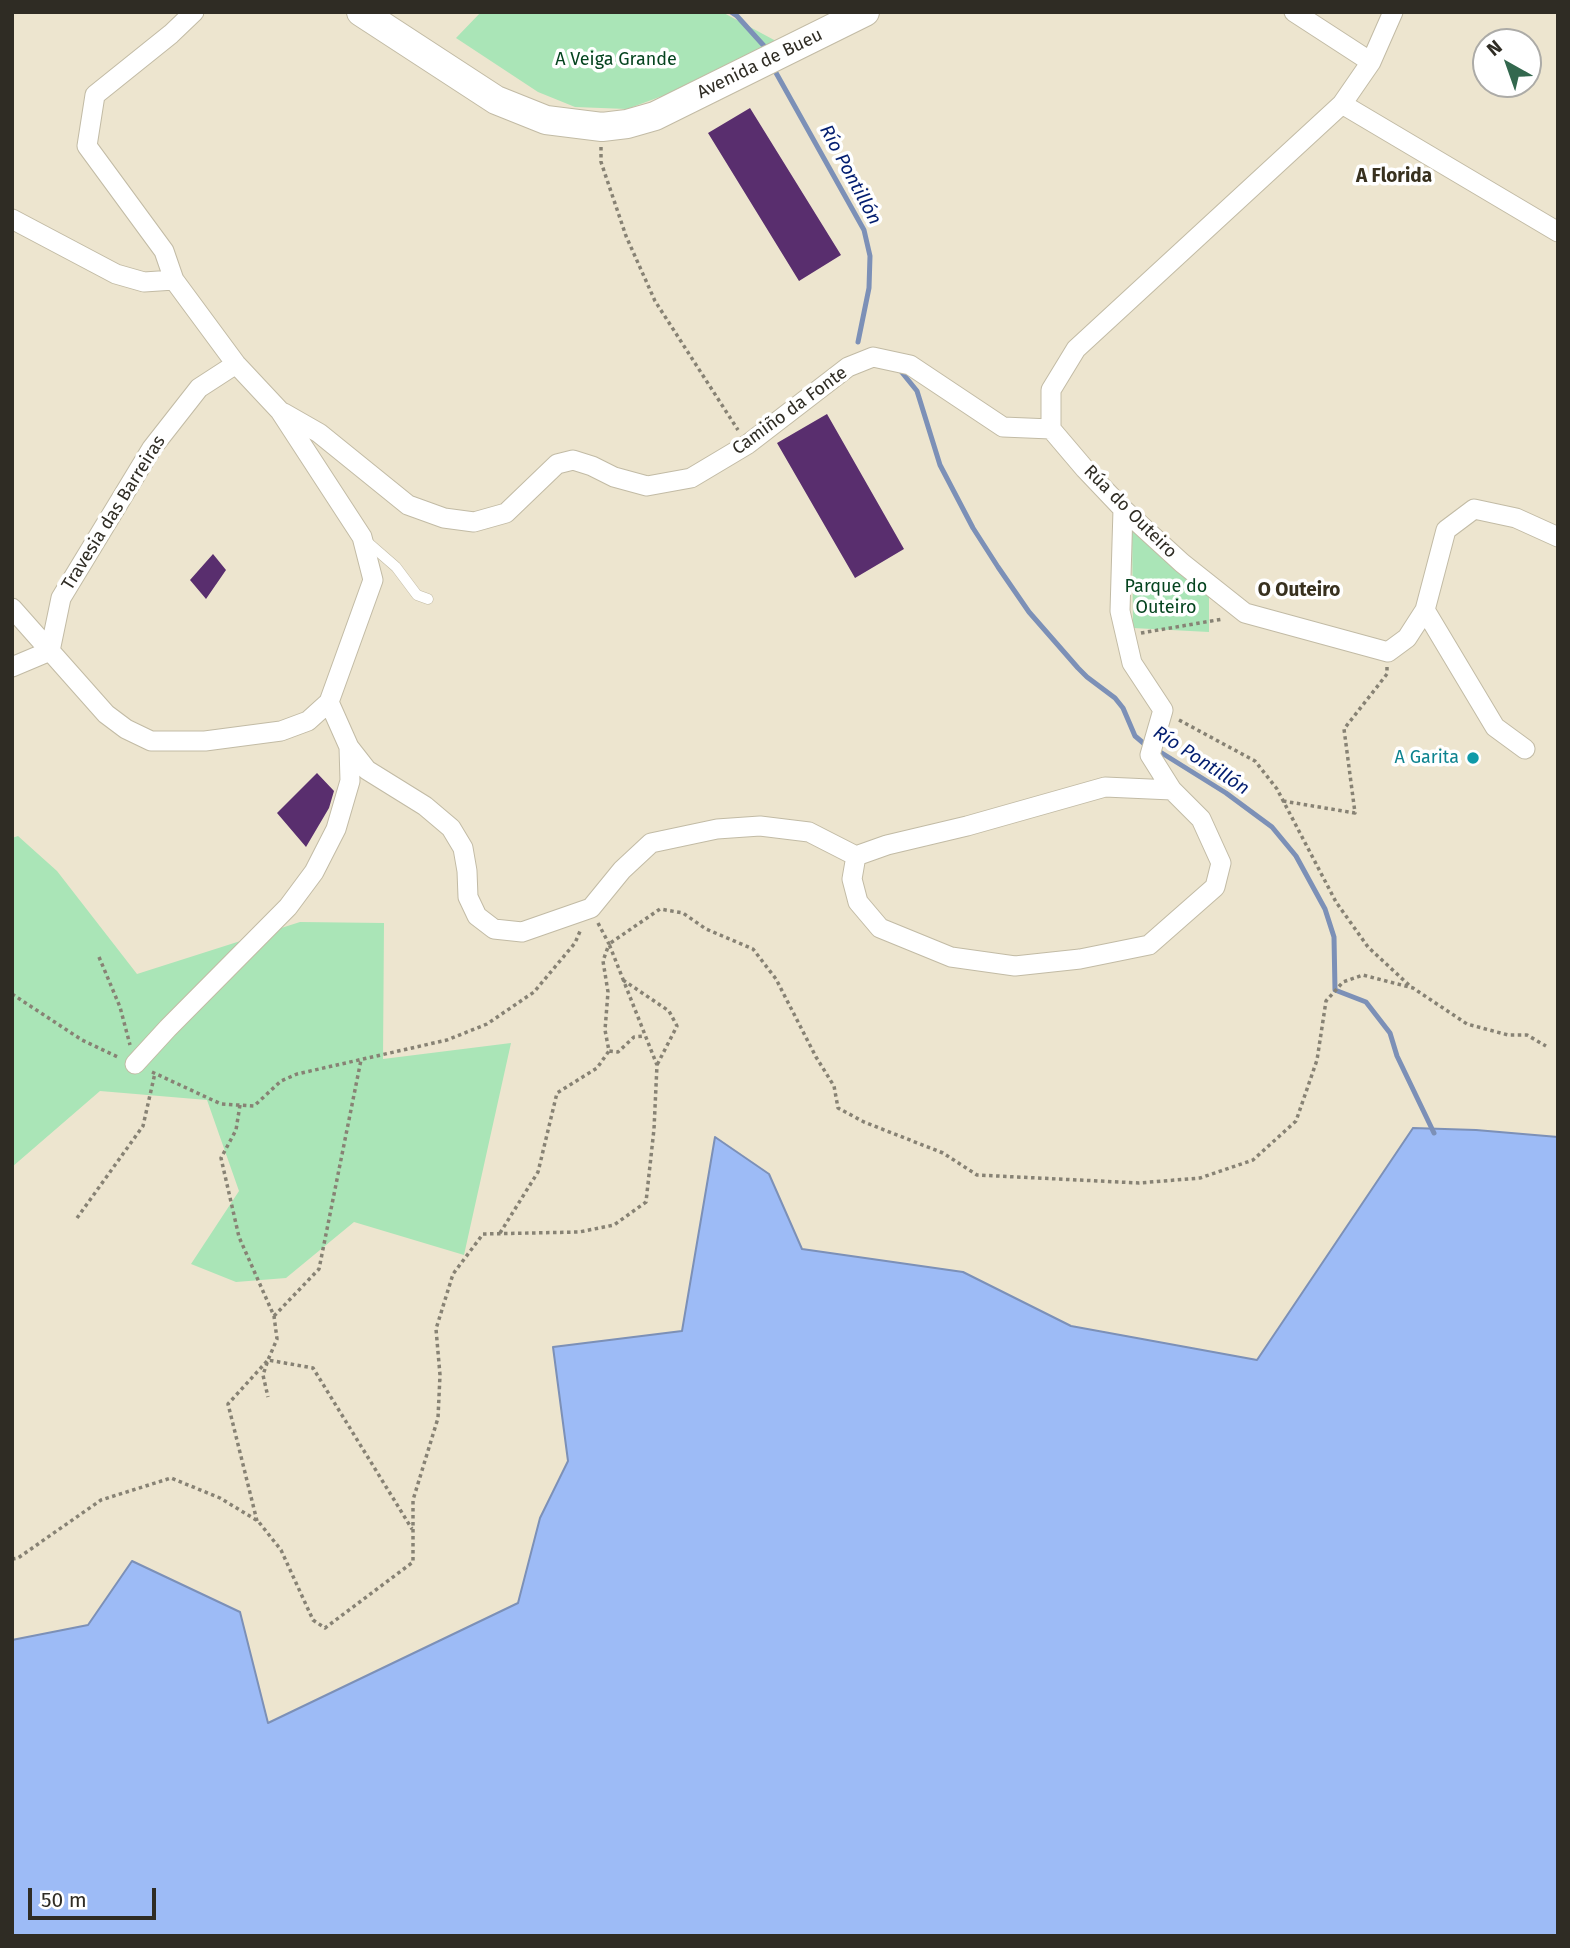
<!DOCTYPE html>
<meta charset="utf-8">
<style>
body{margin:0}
#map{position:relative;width:1570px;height:1948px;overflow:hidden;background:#ede5cf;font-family:"Fira Sans",sans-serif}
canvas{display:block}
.frame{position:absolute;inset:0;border:14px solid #2f2c24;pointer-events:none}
.north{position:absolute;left:1472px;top:28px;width:70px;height:70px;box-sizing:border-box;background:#fff;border:2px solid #acaba7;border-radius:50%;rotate:320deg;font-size:19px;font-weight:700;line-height:28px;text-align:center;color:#2f2c24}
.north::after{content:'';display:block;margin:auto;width:24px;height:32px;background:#33684e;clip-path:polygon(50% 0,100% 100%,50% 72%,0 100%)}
.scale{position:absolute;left:28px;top:1888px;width:128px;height:32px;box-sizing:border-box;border:4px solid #2f2c24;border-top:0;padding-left:9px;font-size:21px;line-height:24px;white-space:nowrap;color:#2f2c24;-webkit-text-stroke:5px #fff;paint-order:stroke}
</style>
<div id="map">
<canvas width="1570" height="1948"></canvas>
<div class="frame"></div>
<div class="north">N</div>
<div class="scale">50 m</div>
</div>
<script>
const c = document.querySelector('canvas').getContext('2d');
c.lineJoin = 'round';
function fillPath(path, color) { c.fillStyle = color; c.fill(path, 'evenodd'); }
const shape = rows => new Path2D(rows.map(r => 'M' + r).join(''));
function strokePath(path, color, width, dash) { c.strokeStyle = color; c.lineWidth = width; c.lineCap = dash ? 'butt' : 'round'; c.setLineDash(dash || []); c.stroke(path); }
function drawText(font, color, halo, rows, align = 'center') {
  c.font = font + ' "Fira Sans",sans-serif'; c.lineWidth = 7; c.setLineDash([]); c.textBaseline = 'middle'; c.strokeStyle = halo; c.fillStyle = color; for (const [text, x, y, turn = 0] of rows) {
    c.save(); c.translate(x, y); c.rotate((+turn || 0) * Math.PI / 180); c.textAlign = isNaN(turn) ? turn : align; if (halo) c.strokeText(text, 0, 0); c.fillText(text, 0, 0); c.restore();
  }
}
fillPath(shape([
 [481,12,722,12,776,41,695,84,627,109,575,107,538,92,456,38],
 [1132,527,1209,592,1209,632,1133,628],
 [18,836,57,871,137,974,300,922,384,923,383,1059,511,1043,464,1255,354,1222,286,1278,236,1282,191,1264,239,1191,207,1100,100,1091,12,1167,12,838]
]), '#aae5b7');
const water = shape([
 [1413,1128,1476,1130,1558,1137,1558,1936,12,1936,12,1640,88,1625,132,1561,240,1612,268,1723,518,1603,540,1518,568,1461,553,1347,682,1331,715,1137,769,1174,802,1249,963,1272,1071,1326,1257,1360,1413,1128]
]);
fillPath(water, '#9dbbf6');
strokePath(water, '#7c90b7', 2);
strokePath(shape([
 [731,12,737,16,765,47],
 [775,71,864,230,870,256,869,288,858,342],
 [900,370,917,391,940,465,973,528,998,567,1029,612,1078,668,1087,677,1115,698,1123,708,1135,736,1148,747],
 [1157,750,1226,793,1272,827,1296,856,1325,909,1334,937,1335,990,1366,1002,1390,1033,1397,1056,1434,1133]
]), '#7c90b7', 5);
fillPath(shape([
 [750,108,841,255,799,281,708,133],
 [827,414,904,549,855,578,777,443],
 [213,554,226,570,206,599,190,580],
 [317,773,334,791,329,808,306,847,277,813]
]), '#592e6e');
const lane = shape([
 [365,540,396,567,417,595,428,599]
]);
const street = shape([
 [1294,12,1371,62],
 [1393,12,1371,62,1342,104,1558,232],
 [1342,104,1076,349,1051,390,1051,429,1085,469,1123,509,1182,563,1245,613,1388,652,1407,638,1425,610,1446,530,1474,509,1516,518,1558,537],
 [12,219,116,274,144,282,174,280],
 [284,413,319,433,408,505,444,518,474,522,506,513,557,464,573,460,592,466,614,477,647,486,691,478,748,444,848,367,873,357,910,365,1003,427,1051,429],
 [12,608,106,714,126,729,151,741,205,741,281,731,308,721,329,702,373,580,362,537,280,411,236,364,174,280,164,251,87,146,95,95,171,34,194,12],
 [1425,610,1495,727,1525,749],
 [50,651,61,598,152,448,199,388,236,364],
 [12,667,50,651],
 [329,702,349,747,367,770,425,806,451,828,463,848,467,871,468,897,477,916,494,929,522,932,591,908,622,870,651,843,717,829,760,826,809,832,856,856],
 [856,856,852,879,858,902,880,928,951,957,1015,966,1080,959,1149,945,1215,887,1221,863,1201,819,1172,790,1150,755,1163,710,1132,663,1120,611,1123,509],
 [856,856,887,845,967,826,1105,787,1172,790],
 [135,1064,168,1028,288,907,314,872,336,829,350,781,349,747]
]);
const secondary = shape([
 [361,12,496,100,546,120,602,127,627,124,655,116,865,12]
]);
strokePath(lane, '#c2bba5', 11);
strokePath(street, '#c2bba5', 21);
strokePath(secondary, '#c2bba5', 30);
strokePath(shape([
 [601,147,601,162,626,236,655,301,738,430],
 [1141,633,1223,619],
 [1179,720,1255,761,1277,789,1336,902,1368,947,1411,987],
 [1283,801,1355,813,1344,729,1387,674,1387,667],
 [598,923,609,944,603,961,608,992,605,1030,609,1051,618,1052,634,1037,645,1036],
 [99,957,120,1007,130,1045],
 [623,980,669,1011,677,1026,657,1065],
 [12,994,82,1040,120,1058],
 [152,1072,221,1104,254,1106,281,1081,297,1074,447,1040,487,1024,534,992,575,943,581,929],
 [240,1105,236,1130,221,1158,239,1237,274,1316,277,1339,268,1360,263,1375,268,1397],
 [77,1218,143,1126,155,1073],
 [500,1233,538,1172,557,1093,597,1068,609,1051],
 [274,1316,319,1269,361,1060],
 [257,1521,228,1404,268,1360,313,1368,412,1529],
 [12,1559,18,1558,101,1500,171,1478,220,1498,258,1521,281,1550,313,1620,325,1628,413,1562,413,1500,438,1418,440,1375,436,1329,453,1274,483,1234,579,1232,614,1225,646,1202,654,1129,657,1065,609,944,660,909,683,913,706,929,753,949,776,979,816,1057,834,1086,838,1108,864,1122,943,1153,977,1175,1139,1183,1200,1178,1253,1160,1296,1121,1317,1060,1326,1001,1343,982,1363,975,1413,988,1467,1024,1508,1035,1527,1035,1546,1046]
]), '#878274', 3.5, [3.5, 3.5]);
strokePath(lane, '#fff', 10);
strokePath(street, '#fff', 19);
strokePath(secondary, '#fff', 28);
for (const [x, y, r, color] of [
 [1473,758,7,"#0f9aa8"]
]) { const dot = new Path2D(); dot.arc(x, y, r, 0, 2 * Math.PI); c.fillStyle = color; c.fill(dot); strokePath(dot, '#fff', 2.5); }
drawText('18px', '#05441f', '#fff', [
 ["A Veiga Grande",616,60],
 ["Parque do",1166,587],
 ["Outeiro",1166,608]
]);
drawText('18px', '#2f2c24', '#fff', [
 ["Avenida de Bueu",760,64,-26],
 ["Camiño da Fonte",790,411,-36],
 ["Rúa do Outeiro",1130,512,45],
 ["Travesia das Barreiras",114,513,-58]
]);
drawText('18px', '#0d838f', '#fff', [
 ["A Garita",1459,758]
], 'right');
drawText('italic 19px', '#031e70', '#fff', [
 ["Río Pontillón",850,175,62],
 ["Río Pontillón",1201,761,33]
]);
drawText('bold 19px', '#38311f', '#fff', [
 ["A Florida",1394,177],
 ["O Outeiro",1299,591]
]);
</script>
